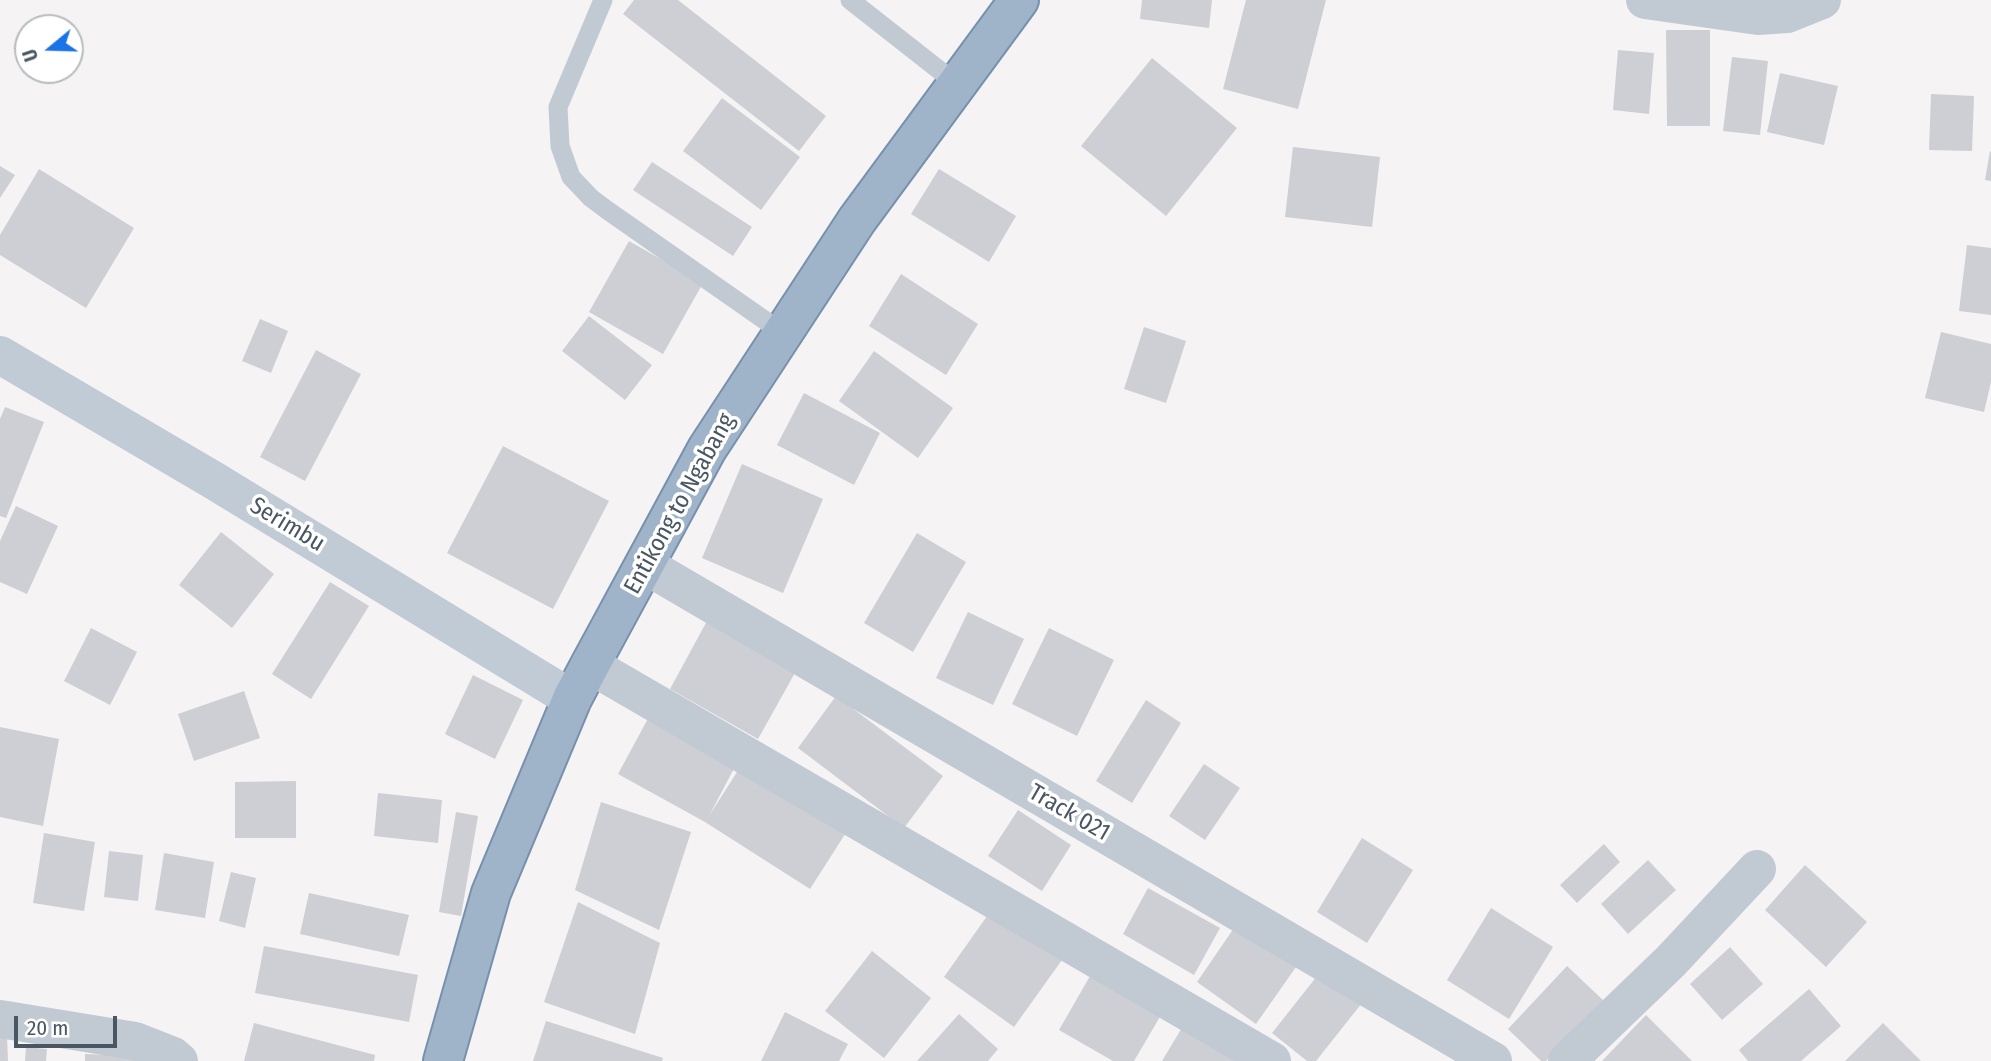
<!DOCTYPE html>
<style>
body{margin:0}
#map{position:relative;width:1991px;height:1061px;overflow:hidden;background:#f5f3f3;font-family:"Fira Sans Condensed",sans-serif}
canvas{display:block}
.north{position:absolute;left:14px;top:14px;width:70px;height:70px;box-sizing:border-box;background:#fff;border:2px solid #b7bbc0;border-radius:50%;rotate:251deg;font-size:19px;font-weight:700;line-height:28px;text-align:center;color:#4a5661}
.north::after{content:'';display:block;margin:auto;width:24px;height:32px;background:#1a73e8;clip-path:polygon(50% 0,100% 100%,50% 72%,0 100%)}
.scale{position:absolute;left:14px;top:1016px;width:103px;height:32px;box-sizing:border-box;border:4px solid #4a5661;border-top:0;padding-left:9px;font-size:21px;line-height:24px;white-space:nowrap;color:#4a5661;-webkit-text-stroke:5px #fff;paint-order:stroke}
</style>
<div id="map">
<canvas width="1991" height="1061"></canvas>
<div class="north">U</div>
<div class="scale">20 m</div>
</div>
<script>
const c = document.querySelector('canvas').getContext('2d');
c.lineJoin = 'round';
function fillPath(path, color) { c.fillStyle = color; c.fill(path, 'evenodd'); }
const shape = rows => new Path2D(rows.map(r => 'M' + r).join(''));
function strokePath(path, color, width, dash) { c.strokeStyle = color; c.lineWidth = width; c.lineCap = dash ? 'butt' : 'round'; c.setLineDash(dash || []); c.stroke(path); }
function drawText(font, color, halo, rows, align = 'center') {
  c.font = font + ' "Fira Sans Condensed",sans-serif'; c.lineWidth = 7; c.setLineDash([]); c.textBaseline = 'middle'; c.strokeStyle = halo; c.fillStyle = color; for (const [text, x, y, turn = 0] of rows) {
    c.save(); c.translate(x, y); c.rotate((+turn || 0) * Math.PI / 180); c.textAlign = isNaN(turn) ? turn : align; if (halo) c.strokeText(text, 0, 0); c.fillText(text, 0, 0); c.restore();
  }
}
fillPath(shape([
 [634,0,678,0,826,116,799,151,623,14],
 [1142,0,1212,0,1209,28,1140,19],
 [1246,0,1326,0,1298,109,1223,89],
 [1666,30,1710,30,1710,126,1667,126],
 [1618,50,1654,53,1649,114,1613,110],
 [1732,57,1768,61,1760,135,1723,131],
 [1152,58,1237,128,1166,216,1081,146],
 [1780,73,1838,86,1824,145,1767,132],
 [1931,94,1974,96,1972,151,1929,150],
 [722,98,800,157,761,210,683,151],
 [1293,147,1380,157,1372,227,1285,217],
 [1990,151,1991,152,1991,181,1985,180],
 [652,162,752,227,733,256,633,190],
 [0,166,15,175,0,198],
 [39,169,134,228,86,308,0,255,0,235],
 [939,169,1016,216,989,262,911,214],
 [629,241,703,283,663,354,589,312],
 [1967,245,1991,248,1991,315,1959,311],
 [901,274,978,324,946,375,869,326],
 [589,316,652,365,625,400,562,351],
 [260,319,288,331,271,373,242,361],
 [1144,327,1186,341,1166,403,1124,389],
 [1941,332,1991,344,1991,382,1984,412,1925,398],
 [316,350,361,374,305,481,260,457],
 [874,351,953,408,918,458,839,401],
 [804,393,880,433,854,485,777,445],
 [5,407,44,422,6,518,0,516,0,419],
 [503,446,609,501,553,609,447,553],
 [742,464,823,499,783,593,702,558],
 [16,506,58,526,27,594,0,582,0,541],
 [221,532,274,574,232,628,179,585],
 [917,533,966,562,913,652,864,623],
 [330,582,369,606,311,699,272,674],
 [968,612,1024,639,993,705,936,678],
 [707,621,796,671,758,739,670,689],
 [91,628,137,652,110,705,64,681],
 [1049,628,1114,660,1077,736,1012,704],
 [473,675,523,700,495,759,445,734],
 [244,691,260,738,194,761,178,714],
 [836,696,943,776,904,828,798,748],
 [1146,700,1181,723,1132,803,1096,781],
 [651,713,738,761,709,816,744,761,849,828,810,889,705,822,618,774],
 [0,727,59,739,43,826,0,817],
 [1204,764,1240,788,1205,840,1169,816],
 [296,781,296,838,235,838,235,782],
 [378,793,442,800,438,843,374,836],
 [601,802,691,832,659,930,575,890],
 [1018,810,1071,845,1042,891,988,856],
 [456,812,478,816,461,916,439,912],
 [44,833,95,842,84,911,33,903],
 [1362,838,1413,870,1367,943,1317,912],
 [1604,844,1620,862,1577,903,1560,885],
 [109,851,143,855,138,901,104,897],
 [164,853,214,862,205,918,155,910],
 [1648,860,1676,890,1628,934,1601,904],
 [1805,865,1867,922,1826,967,1765,910],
 [231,872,256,878,245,928,219,921],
 [1148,888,1220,928,1194,975,1123,934],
 [309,893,409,915,399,956,300,934],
 [578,902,660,943,635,1034,544,1002],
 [1491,908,1553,947,1509,1019,1447,980],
 [992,909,1062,960,1014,1027,944,977],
 [1236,925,1296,967,1256,1024,1197,982],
 [264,946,418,975,409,1022,255,993],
 [1730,947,1763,984,1722,1020,1690,984],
 [872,951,931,998,884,1058,825,1011],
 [1567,966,1604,1001,1546,1061,1541,1061,1508,1029],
 [1094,969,1164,1010,1134,1061,1113,1061,1059,1030],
 [1321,971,1362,1003,1316,1061,1307,1061,1272,1033],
 [1809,989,1841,1026,1801,1061,1748,1061,1739,1050],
 [785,1012,848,1044,839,1061,761,1061],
 [959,1014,998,1049,988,1061,917,1061],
 [1646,1015,1692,1061,1602,1061],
 [546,1021,663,1058,662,1061,533,1061],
 [1186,1021,1249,1061,1162,1061],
 [254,1023,375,1055,374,1061,244,1061],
 [1883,1023,1921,1061,1845,1061],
 [7,1036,8,1061,0,1061,0,1037],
 [26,1047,47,1049,46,1061,25,1061],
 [85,1054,141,1056,141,1061,85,1061]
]), '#cdcfd5');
const trunk = shape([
 [443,1061,491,893,572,699,590,665,707,449,857,220,1019,0]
]);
strokePath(trunk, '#7690ad', 42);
strokePath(shape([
 [603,0,558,107,560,146,571,177,591,198,607,210,783,333],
 [850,0,957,84]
]), '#c1cad2', 19);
strokePath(shape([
 [1645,0,1758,16,1787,14,1822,0],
 [645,565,1493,1061],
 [590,665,1272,1061],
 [0,1019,135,1041,173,1056,179,1061],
 [1567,1061,1671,961,1757,869]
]), '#c1cad2', 38);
strokePath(shape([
 [0,355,213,480,572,699]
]), '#c1cbd6', 38);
strokePath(trunk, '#9fb4c9', 38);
drawText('24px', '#4a5661', '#fff', [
 ["Entikong to Ngabang",680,504,-61],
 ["Serimbu",287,525,31],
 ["Track 021",1069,813,30]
]);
</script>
